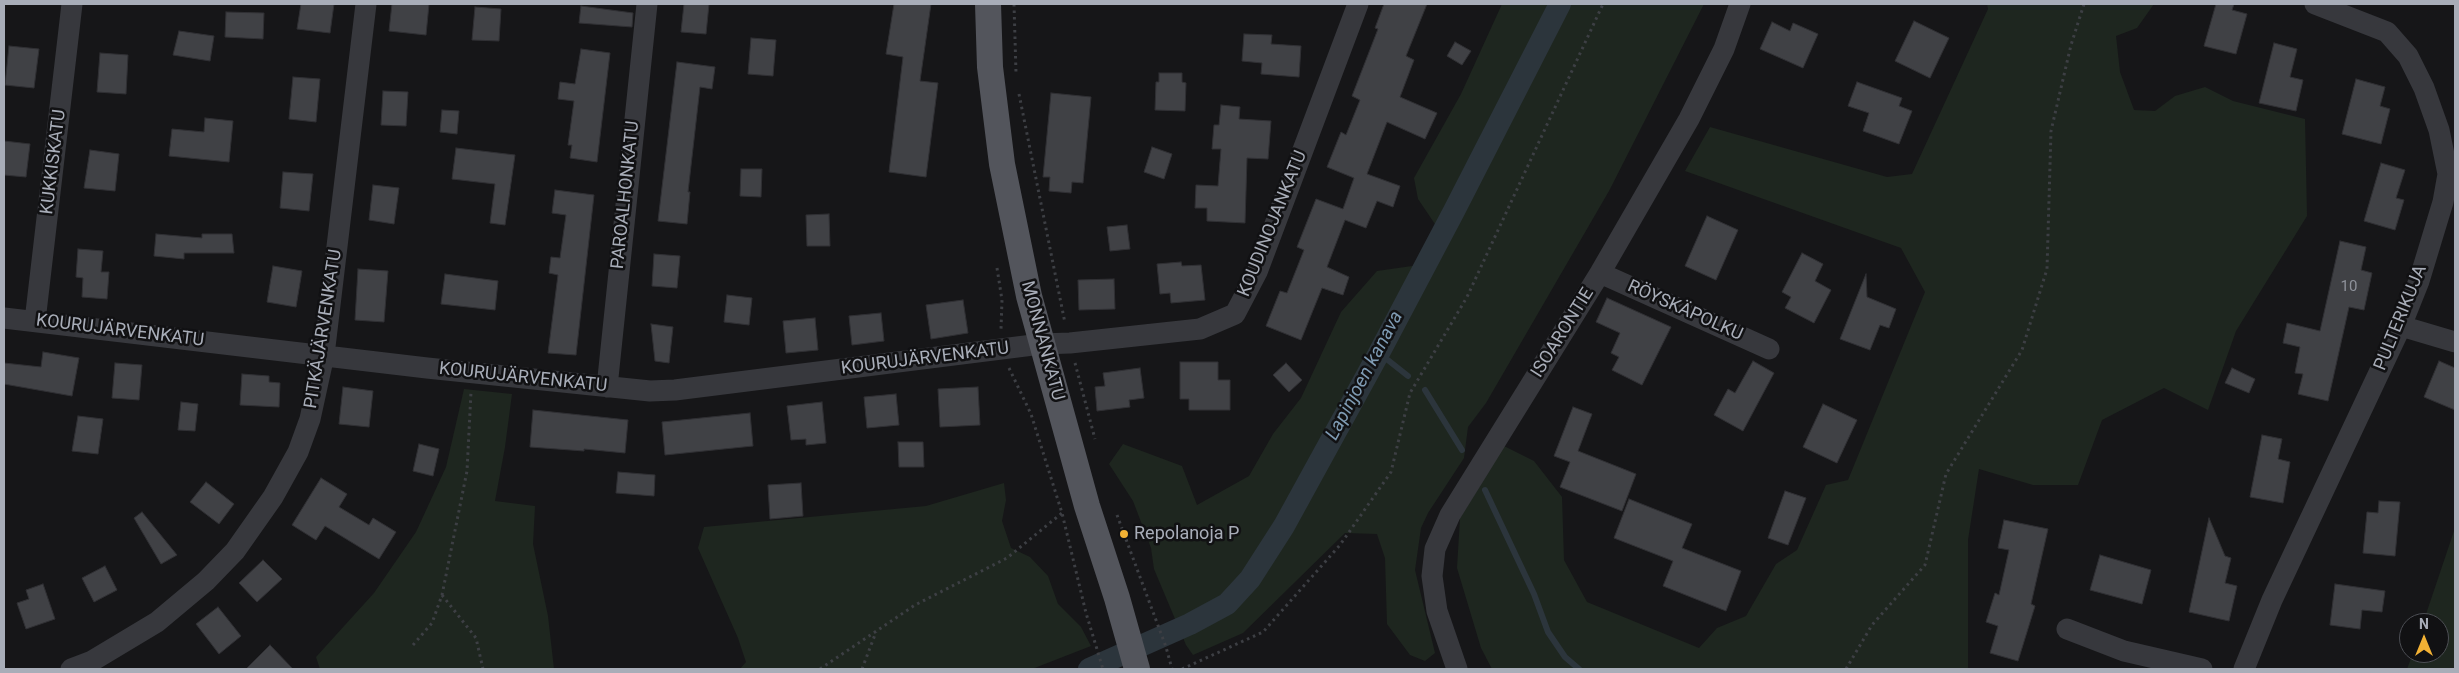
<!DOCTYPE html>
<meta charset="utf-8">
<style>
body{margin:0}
#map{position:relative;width:2459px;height:673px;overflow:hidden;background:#161618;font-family:Roboto,sans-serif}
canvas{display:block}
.frame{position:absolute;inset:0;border:5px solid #a8adb8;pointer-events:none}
.north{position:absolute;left:2399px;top:613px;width:50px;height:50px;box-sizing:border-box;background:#111113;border:1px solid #4d4f55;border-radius:50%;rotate:0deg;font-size:14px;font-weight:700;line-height:20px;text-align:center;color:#a8adb8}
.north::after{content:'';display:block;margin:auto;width:18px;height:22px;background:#f2b134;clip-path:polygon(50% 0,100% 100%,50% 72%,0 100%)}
</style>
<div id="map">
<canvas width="2459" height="673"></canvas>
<div class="frame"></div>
<div class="north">N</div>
</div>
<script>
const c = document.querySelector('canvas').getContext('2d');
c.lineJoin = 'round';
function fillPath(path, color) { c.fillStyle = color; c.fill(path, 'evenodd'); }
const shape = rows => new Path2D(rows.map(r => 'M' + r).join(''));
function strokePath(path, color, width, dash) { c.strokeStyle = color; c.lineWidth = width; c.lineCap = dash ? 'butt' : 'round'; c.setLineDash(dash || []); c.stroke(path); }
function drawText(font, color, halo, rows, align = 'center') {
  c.font = font + ' Roboto,sans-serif'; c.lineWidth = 5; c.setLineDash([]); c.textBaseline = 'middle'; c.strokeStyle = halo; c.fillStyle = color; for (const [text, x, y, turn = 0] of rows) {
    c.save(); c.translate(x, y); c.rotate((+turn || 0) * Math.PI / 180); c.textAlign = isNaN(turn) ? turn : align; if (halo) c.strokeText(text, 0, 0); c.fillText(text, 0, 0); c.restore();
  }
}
fillPath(shape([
 [1502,4,1704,4,1609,191,1486,403,1468,427,1464,458,1428,513,1421,528,1415,570,1435,653,1425,661,1410,655,1387,624,1385,558,1377,534,1345,533,1243,633,1193,655,1186,645,1154,569,1151,548,1133,501,1109,464,1123,444,1182,466,1197,505,1249,476,1273,434,1301,398,1341,312,1377,271,1419,265,1441,233,1418,199,1414,178,1461,94],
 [1987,4,2154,4,2137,28,2116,36,2120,72,2134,110,2155,111,2175,96,2205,87,2233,101,2305,119,2307,216,2236,331,2208,410,2164,388,2102,420,2078,485,2033,485,1979,469,1968,540,1968,669,1492,669,1481,648,1457,568,1460,518,1504,446,1534,461,1562,497,1564,560,1587,602,1699,648,1717,628,1746,616,1776,564,1797,550,1826,485,1848,480,1925,292,1901,248,1685,171,1710,127,1887,177,1912,174,1988,9],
 [464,389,512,394,505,447,495,501,535,506,533,544,548,616,554,669,320,669,316,657,374,593,416,532,446,467],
 [1004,483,1006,500,1002,521,1011,548,1030,557,1048,576,1058,604,1081,627,1091,646,1032,669,740,669,746,662,738,638,698,548,704,527,926,506],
 [2455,528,2455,669,2407,669,2413,653,2439,653,2439,623,2423,623]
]), '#1e261f');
strokePath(shape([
 [1379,353,1408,376],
 [1425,390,1462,450],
 [1485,490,1534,594,1548,632,1565,657,1579,669]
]), '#2c353c', 6);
strokePath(shape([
 [1089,669,1190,624,1227,604,1250,579,1284,526,1379,353,1454,211,1560,4]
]), '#2c353c', 22);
const building = shape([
 [301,4,334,4,330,33,297,29,301,4],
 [392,4,429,4,426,35,389,31,392,4],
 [684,4,709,4,706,34,681,32,684,4],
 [894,4,931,4,920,81,938,83,926,177,889,172,903,57,886,54,894,4],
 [1384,4,1427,4,1406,56,1414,60,1400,97,1437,113,1425,139,1387,122,1367,174,1400,186,1393,207,1377,201,1366,228,1345,220,1327,267,1349,277,1343,295,1322,288,1301,340,1266,326,1280,291,1287,293,1304,250,1297,247,1316,199,1343,209,1354,178,1327,167,1341,132,1346,135,1360,100,1352,96,1378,29,1375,28,1384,4],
 [2216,4,2234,4,2232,10,2247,14,2236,54,2204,46,2216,4],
 [581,6,633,13,632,27,579,23,581,6],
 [475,7,501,9,499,41,472,40,475,7],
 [226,12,264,13,263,39,225,37,226,12],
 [1914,21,1949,38,1930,78,1895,61,1914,21],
 [1772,22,1790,31,1793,23,1818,34,1803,68,1760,49,1772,22],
 [179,31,214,36,210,61,173,55,179,31],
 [1244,34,1272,35,1271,44,1301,46,1299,77,1261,74,1262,63,1242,61,1244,34],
 [751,38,776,40,773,76,748,74,751,38],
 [1455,42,1471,51,1462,65,1447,56,1455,42],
 [2274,43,2297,49,2290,77,2303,80,2296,111,2259,103,2274,43],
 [9,46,39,49,34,88,5,85,9,46],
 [581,49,610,53,597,162,570,158,572,145,568,145,574,101,558,99,560,82,575,84,581,49],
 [100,53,128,55,126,94,97,92,100,53],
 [677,62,715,67,712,89,700,87,688,192,690,192,687,224,658,221,677,62],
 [1159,73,1182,73,1182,82,1186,83,1185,111,1155,110,1156,82,1159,82,1159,73],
 [293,77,320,79,316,122,289,119,293,77],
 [2356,79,2385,87,2380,106,2390,109,2381,144,2342,134,2356,79],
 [1857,82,1902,98,1899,106,1912,111,1899,144,1863,131,1869,113,1848,106,1857,82],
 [383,91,408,92,406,126,381,125,383,91],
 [1051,93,1091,97,1083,183,1072,182,1071,193,1049,191,1050,177,1043,177,1051,93],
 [1221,105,1240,107,1239,119,1271,121,1268,159,1247,158,1245,223,1207,221,1207,208,1195,208,1196,185,1218,186,1221,149,1212,149,1214,125,1219,125,1221,105],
 [442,110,459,111,457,134,440,132,442,110],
 [205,118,233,121,229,162,169,156,172,129,204,132,205,118],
 [4,141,30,144,26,177,4,175,4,141],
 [1152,147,1172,154,1164,179,1144,172,1152,147],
 [456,148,515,155,505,225,490,223,495,184,452,179,456,148],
 [90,150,119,154,115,191,84,188,90,150],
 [2381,163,2405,170,2396,198,2404,200,2395,230,2364,221,2381,163],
 [741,169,762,169,761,197,740,196,741,169],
 [283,172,313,174,309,211,280,208,283,172],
 [373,185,399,188,394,224,369,220,373,185],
 [555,190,594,195,576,355,548,353,558,275,549,273,551,257,560,258,566,215,552,213,555,190],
 [829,214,830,246,807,246,806,215,829,214],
 [1707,216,1738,230,1716,280,1685,266,1707,216],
 [1127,225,1130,249,1110,251,1107,227,1127,225],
 [156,234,202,238,202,234,232,234,234,253,184,253,184,259,154,256,156,234],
 [2340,241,2366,247,2361,270,2372,273,2364,310,2349,307,2328,401,2298,394,2303,374,2295,373,2300,347,2283,343,2287,323,2320,331,2340,241],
 [78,249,103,251,101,272,109,272,107,299,82,297,83,278,76,277,78,249],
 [1802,253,1823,264,1815,281,1831,290,1814,323,1785,308,1791,297,1782,292,1802,253],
 [654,254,680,256,677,288,652,286,654,254],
 [1181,262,1182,266,1201,265,1205,300,1171,303,1170,293,1160,294,1157,264,1181,262],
 [273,266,302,271,296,307,267,302,273,266],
 [358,269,388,271,384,322,355,320,358,269],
 [445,274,498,281,495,310,441,304,445,274],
 [1866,274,1867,297,1896,309,1889,328,1880,325,1870,350,1840,339,1866,274],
 [1114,279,1115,309,1079,310,1078,280,1114,279],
 [727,295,752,298,749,325,724,322,727,295],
 [1607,298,1671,327,1642,385,1612,370,1619,357,1611,353,1620,333,1596,322,1607,298],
 [963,300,968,333,931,339,926,305,963,300],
 [881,313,884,341,852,345,849,316,881,313],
 [815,318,818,350,786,353,783,321,815,318],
 [651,324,673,327,669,363,655,361,651,324],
 [43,352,79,358,72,396,4,384,4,363,41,367,43,352],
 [1753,361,1774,373,1743,431,1714,415,1728,389,1735,393,1753,361],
 [2439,361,2455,368,2455,410,2424,397,2439,361],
 [1180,362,1218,362,1218,380,1230,380,1230,410,1189,410,1189,399,1180,399,1180,362],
 [115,363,142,365,139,400,112,398,115,363],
 [1286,363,1302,380,1289,392,1273,375,1286,363],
 [1140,368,1144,398,1129,400,1130,407,1097,411,1095,387,1105,386,1103,373,1140,368],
 [2232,368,2255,379,2249,393,2225,383,2232,368],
 [242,374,269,376,269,382,280,383,279,407,240,405,242,374],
 [343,387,373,391,369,427,339,424,343,387],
 [978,387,980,425,940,427,938,389,978,387],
 [896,394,899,425,867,428,864,397,896,394],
 [181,402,198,404,195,431,178,430,181,402],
 [822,402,826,443,806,445,806,439,791,440,787,406,822,402],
 [1823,404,1857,420,1837,463,1803,447,1823,404],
 [1573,407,1592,414,1578,451,1636,474,1622,511,1560,487,1570,462,1554,456,1573,407],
 [533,410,628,420,625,453,584,449,584,451,530,447,533,410],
 [750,413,753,446,665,455,662,422,750,413],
 [78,416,103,419,98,454,72,451,78,416],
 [2262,435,2282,439,2278,459,2290,462,2283,503,2250,497,2262,435],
 [898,442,923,442,924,467,899,467,898,442],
 [419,444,439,449,433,476,413,471,419,444],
 [618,472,655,475,654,496,616,493,618,472],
 [321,478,347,494,339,507,369,525,373,518,396,532,379,559,325,526,316,540,292,525,321,478],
 [206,482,234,504,219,524,190,502,206,482],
 [801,483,803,516,770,519,768,485,801,483],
 [1785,491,1806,498,1788,545,1768,538,1785,491],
 [1629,499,1692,524,1682,548,1741,571,1726,611,1663,586,1673,561,1614,538,1629,499],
 [2379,501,2400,502,2395,556,2363,553,2367,512,2378,513,2379,501],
 [142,512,177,555,161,564,134,518,142,512],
 [2209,518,2225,556,2231,558,2225,583,2237,586,2229,621,2189,612,2209,518],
 [2004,520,2048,529,2031,604,2035,606,2018,661,1990,653,1998,626,1986,622,1995,593,1999,595,2009,550,1998,548,2004,520],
 [2100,555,2151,570,2142,604,2090,590,2100,555],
 [263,560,282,579,257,602,239,583,263,560],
 [105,566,117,590,94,602,82,578,105,566],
 [43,584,55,619,26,629,17,603,29,599,26,590,43,584],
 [2335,584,2385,591,2382,612,2362,610,2360,629,2330,625,2335,584],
 [218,607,241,636,219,654,196,624,218,607],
 [270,645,293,669,246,669,270,645]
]);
fillPath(building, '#404145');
strokePath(building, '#303034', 1);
strokePath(shape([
 [1014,4,1016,73],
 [1019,94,1065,323],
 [997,268,1002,300,1001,329],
 [1075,363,1095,439],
 [1009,368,1031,414,1062,513,1086,613,1103,669],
 [1117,515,1166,647,1172,669],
 [442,595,476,638,483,669],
 [413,645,432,623,442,595,467,471,471,392],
 [820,669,915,605,1007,558,1062,513],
 [862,669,876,632],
 [1182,669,1263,632,1340,545,1391,472,1410,393,1467,297,1603,4],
 [1846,669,1872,625,1925,565,1946,474,2022,350,2047,269,2051,131,2071,45,2084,4]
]), '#3d3f44', 3, [2.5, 4]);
strokePath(shape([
 [1600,273,1769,349],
 [4,318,427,368,650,391,675,390,1041,344,1070,343,1200,329,1235,314,1257,272,1358,4],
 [35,321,72,4],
 [2401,326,2455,342],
 [607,387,647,4],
 [2067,629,2124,651,2202,669],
 [71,669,92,661,157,622,206,581,235,551,273,497,298,452,310,419,324,355,366,4],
 [1457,669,1437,611,1432,576,1435,549,1450,515,1600,273,1689,119,1724,49,1740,4],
 [2244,669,2272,600,2401,326,2419,281,2443,202,2448,174,2439,130,2424,88,2408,56,2387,32,2315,4]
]), '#37383d', 21);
strokePath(shape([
 [988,4,990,67,1002,164,1029,296,1087,506,1117,598,1137,669]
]), '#53555c', 26);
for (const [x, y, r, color] of [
 [1124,534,5,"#f2b134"]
]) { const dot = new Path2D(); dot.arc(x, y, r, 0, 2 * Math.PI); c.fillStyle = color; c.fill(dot); strokePath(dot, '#111113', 2); }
drawText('15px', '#8e929b', null, [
 ["10",2349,287]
]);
drawText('18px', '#a8adb8', '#111113', [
 ["KUKKISKATU",54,162,-83],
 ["PAROALHONKATU",626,195,-84],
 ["KOUDINOJANKATU",1273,224,-68],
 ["RÖYSKÄPOLKU",1685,311,24],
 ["PULTERIKUJA",2401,318,-68],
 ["PITKÄJÄRVENKATU",324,329,-81],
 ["KOURUJÄRVENKATU",120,331,7],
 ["ISOARONTIE",1563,333,-58],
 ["MONNANKATU",1042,341,75],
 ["KOURUJÄRVENKATU",925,359,-7],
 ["KOURUJÄRVENKATU",523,378,6]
]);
drawText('18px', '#a8adb8', '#111113', [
 ["Repolanoja P",1134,534]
], 'left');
drawText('italic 19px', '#7f9bb3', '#111113', [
 ["Lapinjoen kanava",1365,376,-62]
]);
</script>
